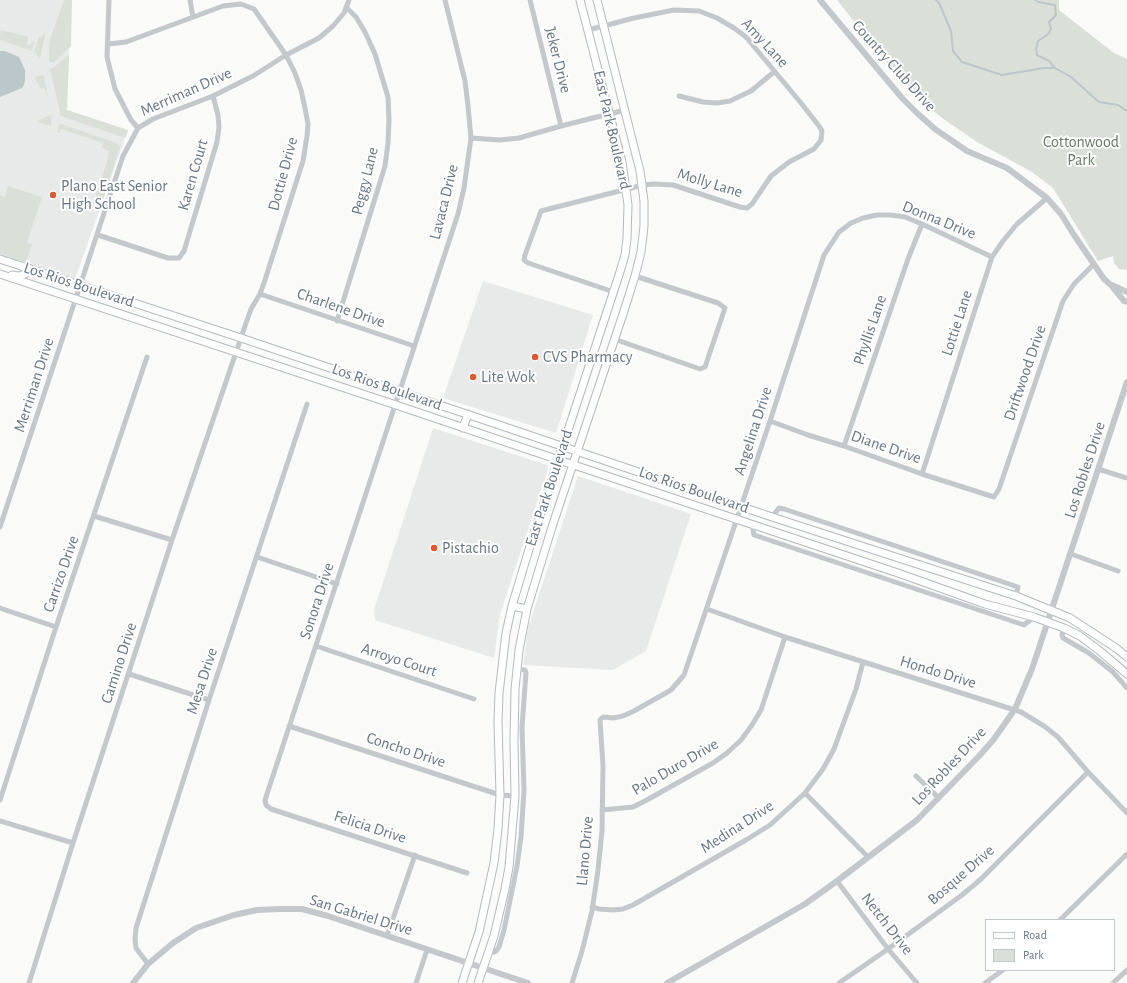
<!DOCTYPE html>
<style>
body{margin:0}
#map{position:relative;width:1127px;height:983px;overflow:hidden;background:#fafaf8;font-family:"Alegreya Sans",sans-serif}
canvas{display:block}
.legend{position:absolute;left:985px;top:919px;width:130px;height:52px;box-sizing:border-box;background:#fff;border:1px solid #c1c8cd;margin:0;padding:5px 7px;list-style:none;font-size:12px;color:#657683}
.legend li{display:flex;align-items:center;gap:8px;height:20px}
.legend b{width:20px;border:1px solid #c1c8cd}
</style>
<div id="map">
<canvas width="1127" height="983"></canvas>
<ul class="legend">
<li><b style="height:5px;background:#fff"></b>Road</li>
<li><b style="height:11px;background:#dadfd7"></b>Park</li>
</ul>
</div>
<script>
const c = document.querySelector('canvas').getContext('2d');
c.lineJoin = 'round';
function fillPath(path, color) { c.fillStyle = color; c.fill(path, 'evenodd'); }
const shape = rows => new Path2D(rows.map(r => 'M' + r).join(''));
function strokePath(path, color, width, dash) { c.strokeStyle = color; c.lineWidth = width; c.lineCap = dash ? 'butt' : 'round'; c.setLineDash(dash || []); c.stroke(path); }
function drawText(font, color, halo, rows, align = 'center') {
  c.font = font + ' "Alegreya Sans",sans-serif'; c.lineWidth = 4; c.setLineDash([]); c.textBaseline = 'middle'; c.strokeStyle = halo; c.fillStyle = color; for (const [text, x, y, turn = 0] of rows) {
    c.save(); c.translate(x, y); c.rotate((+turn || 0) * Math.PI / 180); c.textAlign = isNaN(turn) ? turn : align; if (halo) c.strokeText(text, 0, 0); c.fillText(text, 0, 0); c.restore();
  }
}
fillPath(shape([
 [0,0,71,0,67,110,128,130,75,279,0,254],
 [483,281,593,315,556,433,443,398],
 [433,428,547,465,548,469,500,614,494,658,378,621,375,619,374,610],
 [578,476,691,514,646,651,613,670,523,665,528,628]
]), '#e8e9e9');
fillPath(shape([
 [64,0,72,0,71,46,54,62,49,62,49,50,50,40],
 [837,0,1059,0,1059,10,1114,53,1127,59,1127,270,1119,269,1114,263,1113,256,1098,261,1053,188,1032,172,977,142,942,118,923,102,882,57],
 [1,30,28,37,27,45,30,45,33,41,34,43,32,51,0,40],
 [44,33,45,34,40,59,34,51,39,37,42,38],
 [69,55,67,110,128,130,126,137,120,136,61,116,50,69,53,68],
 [44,75,48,98,44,88,41,89,34,77],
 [52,114,51,126,37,122,38,121],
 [61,124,114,142,120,146,103,200,101,202,94,202,110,151,102,148,103,143,61,129,59,133,57,133,59,125],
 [8,186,42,197,27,242,32,244,28,257,25,262,0,254,0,195,5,197]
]), '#dadfd7');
fillPath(shape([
 [0,51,5,51,19,57,25,70,25,80,24,85,22,88,0,97]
]), '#bbc7cb');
strokePath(shape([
 [936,0,939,3,951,31,953,51,962,62,1002,75,1044,68,1055,68,1071,77,1099,102,1118,105,1127,111],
 [1035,0,1038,2,1055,5,1056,15,1049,22,1051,29,1048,34,1038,41,1036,49,1037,55,1049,61,1055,68]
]), '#bbc7cb', 2);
const secondary = shape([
 [0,259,241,338,772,517,1016,596,1070,618,1116,648,1127,657],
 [0,274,396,405,559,460,898,573,985,604,1034,617,1064,628,1080,636,1100,651,1127,674],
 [12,275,19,276,25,274,29,268],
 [463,428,468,414],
 [512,606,527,609],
 [462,983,479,932,494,863,498,829,500,795,498,721,499,693,506,633,512,606,530,546,619,275,625,255,627,239,628,205,622,162,580,0],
 [478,983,494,936,505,889,509,867,515,796,514,742,515,689,519,650,527,609,552,527,624,311,635,276,641,252,644,226,644,201,640,171,597,0]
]);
strokePath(secondary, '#b3babf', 9);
strokePath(shape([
 [109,0,107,57,115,89,131,120,138,128],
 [190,0,193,17],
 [445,0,465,81,468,106,471,138,464,188,458,214,265,800,266,805,271,809,467,873],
 [530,0,561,126],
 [588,30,634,18,674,10,699,11,717,18,734,28,746,37,801,103,819,126,822,131,821,140,814,149,789,162,771,176,752,204,747,208,740,207,673,185,654,184,643,185,541,211,525,255,524,260,528,263,614,292],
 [679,96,703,102,717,103,730,101,751,91,774,72],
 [471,138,500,140,519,138,561,126,625,110],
 [98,235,168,258,179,258,184,251,217,142,219,127,218,115,213,96],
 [260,294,414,346],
 [337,321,385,166,388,143,389,120,388,97,375,54,365,32,356,17,346,7],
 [614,339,700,369,705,367,725,308,718,303,635,276],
 [770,421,808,435,844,446,922,474,994,497,999,489,1063,301,1074,284,1093,265],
 [844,446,908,259,922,224],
 [1098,469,1127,478],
 [922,474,992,257,1003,241,1017,224,1047,198],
 [94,516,172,540],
 [772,517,779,508,784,509,893,545,1018,587,1016,596],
 [752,524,754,535,1024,625,1034,617],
 [0,527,123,156,138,128,153,119,213,96,253,76,286,55,319,38,333,26,344,13,349,0],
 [1071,554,1118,571],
 [257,557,337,584],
 [0,608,56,627],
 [707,609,785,637,1021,712,1044,726,1058,737,1088,772,1127,813],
 [1064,628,1062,635,1063,638,1089,653,1113,672,1127,688],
 [316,646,474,699],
 [129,674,209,700],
 [289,726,500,795,515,796],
 [916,776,939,798],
 [805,793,868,857],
 [0,800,56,627,147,357],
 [602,810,633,807,645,801,713,763,727,753,741,740,752,725,761,710,785,637],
 [0,821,73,843],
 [837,881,888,949,917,983],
 [592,907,599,909,613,910,623,909,633,905,746,840,770,825,792,805,805,793,823,769,834,749,856,689,863,662],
 [1060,920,1127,854],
 [387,936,415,855],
 [489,952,494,952,496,951,499,947,504,930,517,866,521,837,524,790,522,727,526,673,525,670,517,669],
 [148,964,136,948,135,939,136,928,209,700,307,404],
 [29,983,73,843,172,540,245,326,251,309,260,294,264,283,303,161,307,136,308,124,305,108,301,90,295,73,286,55,254,9,241,4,223,6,126,42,108,44],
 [416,983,427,950],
 [572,983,582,951,592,911,598,870,602,831,603,766,600,720,603,717,613,718,623,716,634,711,671,690,684,675,770,421,824,255,839,232,851,223,863,218,877,215,891,215,905,217,922,224,992,257],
 [839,983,888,949,962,895,980,880,1088,772],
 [985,983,1003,970],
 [1113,983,1127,970]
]), '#c3c8cc', 5);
strokePath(shape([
 [820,0,902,98,918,114,935,129,967,151,1007,168,1047,198,1061,214,1074,235,1104,279,1111,285,1124,301,1127,302],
 [1112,285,1127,292],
 [133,983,148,964,173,943,196,928,234,915,257,910,280,909,302,909,328,916,528,983],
 [667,983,805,904,837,881,917,820,980,755,994,739,1015,709,1032,669,1127,382]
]), '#c3c8cc', 6);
strokePath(secondary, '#fff', 7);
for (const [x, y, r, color] of [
 [53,195,4,"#e4572e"],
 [535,357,4,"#e4572e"],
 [473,377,4,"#e4572e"],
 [434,548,4,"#e4572e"]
]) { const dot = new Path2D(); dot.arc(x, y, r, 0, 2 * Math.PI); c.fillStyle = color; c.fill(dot); strokePath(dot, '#fff', 1.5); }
drawText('16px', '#657683', '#fff', [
 ["Amy Lane",765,43,47],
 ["Jeker Drive",558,60,76],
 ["Country Club Drive",894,66,48],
 ["Merriman Drive",186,92,-24],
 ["East Park Boulevard",612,130,77],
 ["Dottie Drive",283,174,-75],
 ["Karen Court",193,175,-74],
 ["Peggy Lane",365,181,-76],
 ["Molly Lane",710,183,17],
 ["Lavaca Drive",444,202,-76],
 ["Donna Drive",939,220,22],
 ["Los Rios Boulevard",79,285,18],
 ["Charlene Drive",341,308,19],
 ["Lottie Lane",957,323,-72],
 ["Phyllis Lane",870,330,-71],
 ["Driftwood Drive",1025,373,-71],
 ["Merriman Drive",34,385,-72],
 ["Los Rios Boulevard",387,387,19],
 ["Angelina Drive",753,431,-72],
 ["Diane Drive",886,447,19],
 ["Los Robles Drive",1085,470,-72],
 ["East Park Boulevard",549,488,-72],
 ["Los Rios Boulevard",694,490,19],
 ["Carrizo Drive",61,574,-71],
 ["Sonora Drive",317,601,-72],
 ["Arroyo Court",399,660,18],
 ["Camino Drive",119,663,-72],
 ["Hondo Drive",938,672,17],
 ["Mesa Drive",202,681,-72],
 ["Concho Drive",406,750,18],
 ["Los Robles Drive",949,766,-47],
 ["Palo Duro Drive",675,767,-30],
 ["Felicia Drive",370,827,18],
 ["Medina Drive",737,827,-33],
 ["Llano Drive",585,851,-85],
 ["Bosque Drive",961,875,-41],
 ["San Gabriel Drive",361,915,17],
 ["Netch Drive",887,924,52]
]);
drawText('16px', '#687a64', '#fff', [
 ["Cottonwood",1081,142],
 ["Park",1081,160]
]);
drawText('16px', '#657683', '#fff', [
 ["Plano East Senior",61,186],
 ["High School",61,204],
 ["CVS Pharmacy",543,357],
 ["Lite Wok",481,377],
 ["Pistachio",442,548]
], 'left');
</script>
